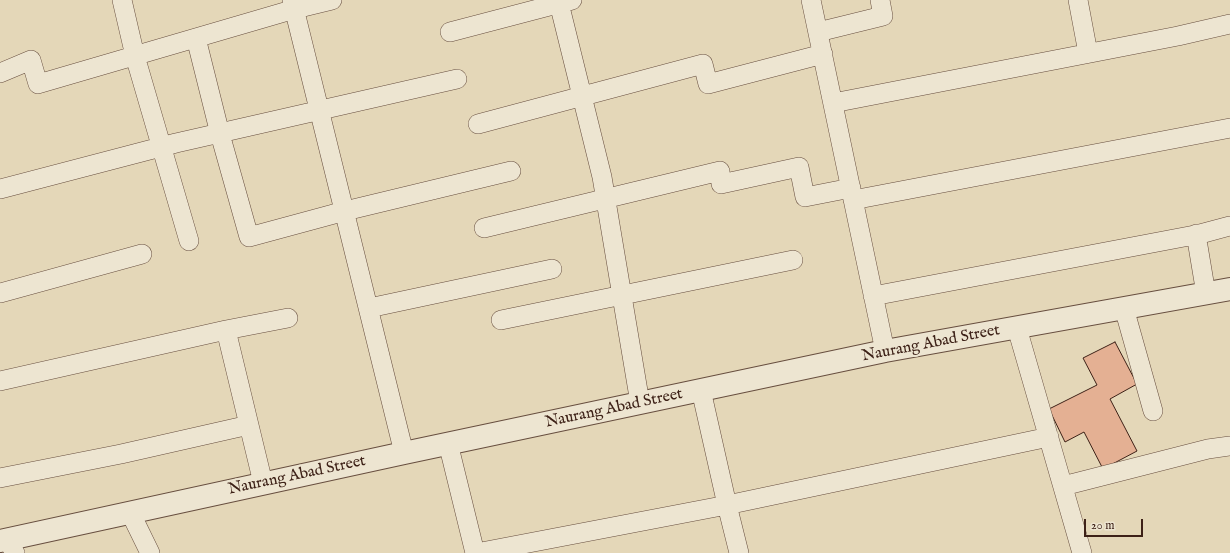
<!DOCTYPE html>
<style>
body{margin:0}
#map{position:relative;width:1230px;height:553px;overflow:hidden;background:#e4d7b8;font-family:"IM FELL English",serif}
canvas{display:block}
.scale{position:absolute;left:1084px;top:519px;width:59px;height:18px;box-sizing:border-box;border:2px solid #3d2117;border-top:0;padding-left:5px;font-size:12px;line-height:14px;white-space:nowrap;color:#3d2117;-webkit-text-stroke:3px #ede5d1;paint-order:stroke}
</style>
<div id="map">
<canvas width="1230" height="553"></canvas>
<div class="scale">20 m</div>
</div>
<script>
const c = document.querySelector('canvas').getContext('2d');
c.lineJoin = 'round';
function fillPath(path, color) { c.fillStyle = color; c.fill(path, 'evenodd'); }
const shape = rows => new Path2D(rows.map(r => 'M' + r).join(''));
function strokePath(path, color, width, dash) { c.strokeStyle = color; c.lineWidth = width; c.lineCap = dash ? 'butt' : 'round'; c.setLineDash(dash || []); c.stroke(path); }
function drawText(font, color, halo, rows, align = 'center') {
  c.font = font + ' "IM FELL English",serif'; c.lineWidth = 4; c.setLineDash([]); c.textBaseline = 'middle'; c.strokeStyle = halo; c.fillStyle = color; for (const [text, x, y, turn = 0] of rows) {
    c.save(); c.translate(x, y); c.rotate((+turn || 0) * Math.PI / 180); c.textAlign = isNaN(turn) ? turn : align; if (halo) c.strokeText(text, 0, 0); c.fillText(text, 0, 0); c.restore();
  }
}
const building = shape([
 [1115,342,1137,384,1110,399,1137,451,1103,469,1084,432,1065,442,1049,409,1097,385,1083,358,1115,342]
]);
fillPath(building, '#e4b093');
strokePath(building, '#3d2117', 1);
const minor = shape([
 [122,0,135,56,189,241],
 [292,0,404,453],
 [811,0,885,351],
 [1078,0,1088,53],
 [559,3,602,177,640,403],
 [450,32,572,0],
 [818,32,883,16,880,0],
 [196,38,220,134,249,237,345,211,511,171],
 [0,73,31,60,38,84,295,9,332,0],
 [833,103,1178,36,1230,24],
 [478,124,703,64,708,84,823,54],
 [0,189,176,143,457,79],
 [853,200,1230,128],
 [484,228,720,171,721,184,799,167,805,197,851,188],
 [1196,234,1206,294],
 [0,293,142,254],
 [873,296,1200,234,1230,226],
 [369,308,552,269],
 [1124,308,1153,411],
 [501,320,793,260],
 [1017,328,1082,553],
 [226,330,263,483],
 [0,381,226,330,288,318],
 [701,390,727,505,739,553],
 [448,443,475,553],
 [0,478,121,454,249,425],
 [1063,486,1208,449,1230,446],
 [130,512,150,553],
 [7,539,15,553],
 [476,553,727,505,1049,437]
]);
const tertiary = shape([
 [0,541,404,453,885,351,1230,289]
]);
strokePath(minor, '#674e3f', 20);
strokePath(tertiary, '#674e3f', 24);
strokePath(minor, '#ede5d1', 19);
strokePath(tertiary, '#ede5d1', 22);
drawText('16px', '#3d2117', '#ede5d1', [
 ["Naurang Abad Street",931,344,-11],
 ["Naurang Abad Street",614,409,-12],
 ["Naurang Abad Street",297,476,-12]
]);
</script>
